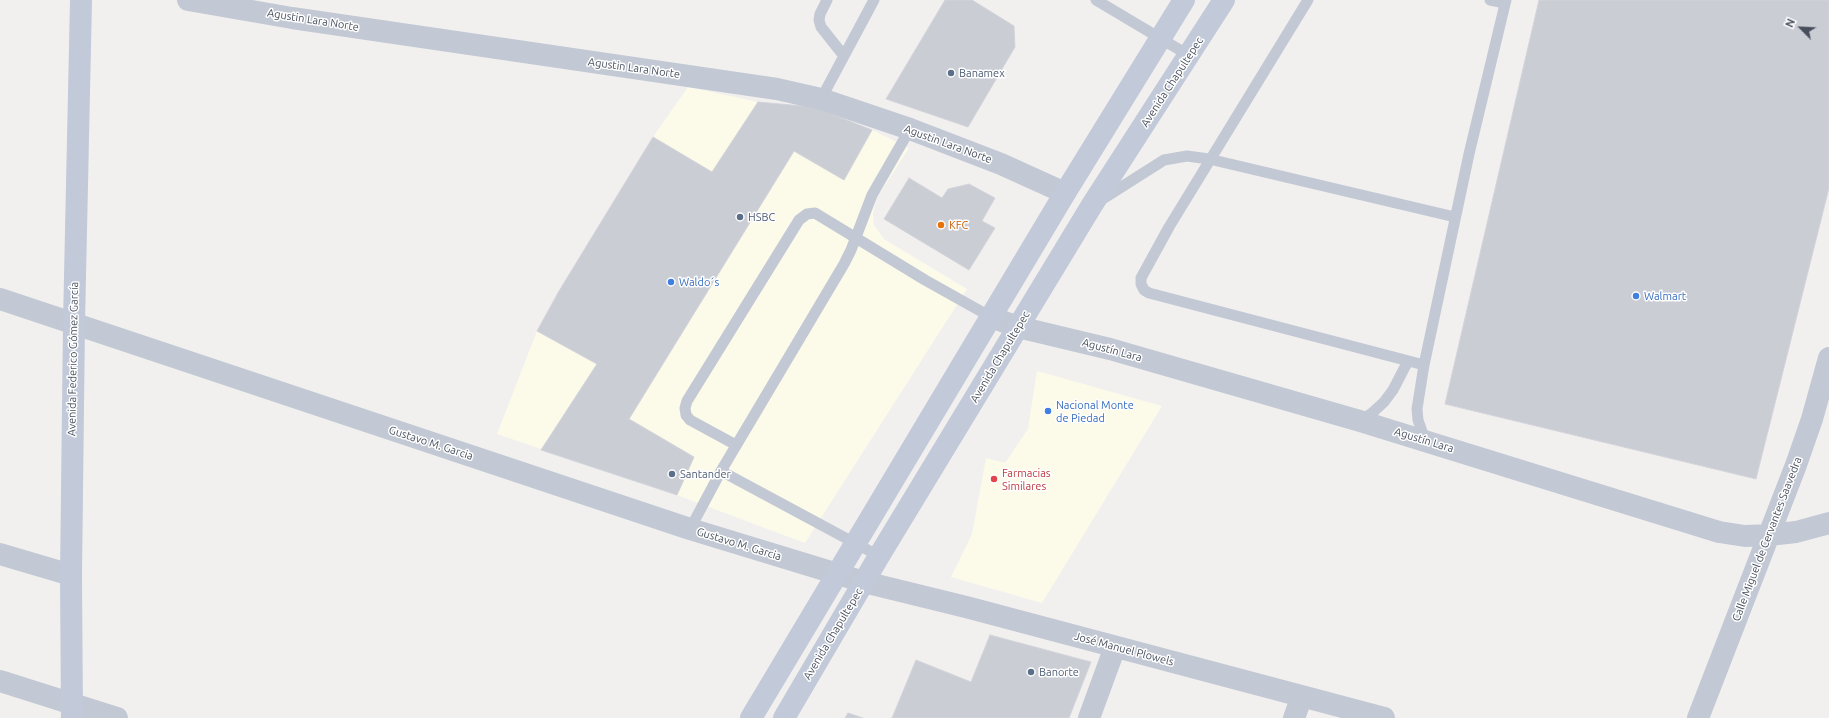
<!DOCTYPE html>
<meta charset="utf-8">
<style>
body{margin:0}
#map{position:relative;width:1829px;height:718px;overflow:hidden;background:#f2f0ef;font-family:Ubuntu,sans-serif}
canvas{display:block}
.north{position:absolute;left:1781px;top:8px;width:40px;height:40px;-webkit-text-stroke:3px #fff;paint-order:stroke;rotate:294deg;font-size:11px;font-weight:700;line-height:16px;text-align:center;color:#474f5d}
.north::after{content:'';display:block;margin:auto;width:14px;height:18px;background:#474f5d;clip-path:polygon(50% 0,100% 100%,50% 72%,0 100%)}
</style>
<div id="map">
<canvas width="1829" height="718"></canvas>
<div class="north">N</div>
</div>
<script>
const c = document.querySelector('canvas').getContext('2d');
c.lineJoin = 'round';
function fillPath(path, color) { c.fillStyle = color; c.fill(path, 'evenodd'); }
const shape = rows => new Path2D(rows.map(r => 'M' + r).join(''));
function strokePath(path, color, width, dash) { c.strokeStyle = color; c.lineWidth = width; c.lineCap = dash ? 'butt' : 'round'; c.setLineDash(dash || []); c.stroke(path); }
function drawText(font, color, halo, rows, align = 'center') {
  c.font = font + ' Ubuntu,sans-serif'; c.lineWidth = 3; c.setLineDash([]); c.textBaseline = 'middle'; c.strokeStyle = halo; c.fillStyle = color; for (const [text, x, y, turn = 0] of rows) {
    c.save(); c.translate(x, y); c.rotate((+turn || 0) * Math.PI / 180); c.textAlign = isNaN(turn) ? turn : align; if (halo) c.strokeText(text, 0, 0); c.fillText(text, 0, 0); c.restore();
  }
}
fillPath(shape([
 [688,87,758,102,814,107,872,130,909,148,876,199,873,214,874,225,884,239,967,289,805,543,677,495,497,434,537,331,559,291,653,137],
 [1037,371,1162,406,1042,603,951,577,972,534,986,458,1005,463,1028,429]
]), '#fcfae9');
const building = shape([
 [945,0,972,0,1014,26,1015,47,968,127,886,99,945,0],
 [1539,0,1829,0,1829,188,1756,479,1445,404,1539,0],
 [758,102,814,107,872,130,844,180,794,151,629,419,694,457,677,495,541,450,597,364,537,331,559,291,653,137,712,172,758,102],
 [909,178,942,198,948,189,969,184,995,198,982,221,995,228,969,270,884,219,909,178],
 [990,635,1091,662,1069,718,892,718,916,660,971,682,990,635],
 [848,713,863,718,845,718,848,713]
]);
fillPath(building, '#cbcdd5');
strokePath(building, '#d3d4db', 1);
strokePath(shape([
 [827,0,820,14,819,20,821,27,844,56],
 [1096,0,1190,56],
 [1308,0,1169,227,1141,278,1141,284,1144,290,1149,293,1424,365],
 [1490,0,1505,3],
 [821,99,874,0],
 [1101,200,1164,160,1187,156,1209,159,1455,217],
 [1360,421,1372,413,1384,402,1393,390,1408,361],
 [1425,440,1418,420,1417,409,1424,365,1469,154,1506,0],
 [736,445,690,420,686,415,685,408,687,401,799,220,807,214,815,213,925,280,991,317],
 [721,471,879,556],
 [690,529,721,471,844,264,851,250,872,195,910,129]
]), '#c3c9d4', 11);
strokePath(shape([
 [188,0,292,18,777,89,821,99,910,129,1001,164,1065,193],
 [0,299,690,529,864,582,966,607,1384,718],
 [991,317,1018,327,1110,349,1360,421,1719,532,1745,536,1769,535,1796,532,1829,523],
 [0,554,71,575],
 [0,681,117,718],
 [1089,718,1115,647],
 [1294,718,1302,696],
 [1698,718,1796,465,1812,419,1829,358]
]), '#c3c9d4', 22);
strokePath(shape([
 [72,718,71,575,74,323,81,0],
 [751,718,1065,193,1184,0],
 [784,718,879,556,1092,205,1224,0]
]), '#c2c9d8', 22);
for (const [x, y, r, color] of [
 [951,73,4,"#5c6f8a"],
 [740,217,4,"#5c6f8a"],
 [941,225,4,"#e8710a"],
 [671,282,4,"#3f7fe0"],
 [1636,296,4,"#3f7fe0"],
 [1048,411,4,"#3f7fe0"],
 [672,474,4,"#5c6f8a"],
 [994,479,4,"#e0444e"],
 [1031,672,4,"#5c6f8a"]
]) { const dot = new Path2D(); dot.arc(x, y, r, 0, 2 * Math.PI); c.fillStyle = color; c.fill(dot); strokePath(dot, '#fff', 1.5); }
drawText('11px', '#474f5d', '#fff', [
 ["Agustin Lara Norte",313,20,9],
 ["Agustin Lara Norte",634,68,8],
 ["Avenida Chapultepec",1172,82,-57],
 ["Agustin Lara Norte",948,144,20],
 ["Agustín Lara",1112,350,15],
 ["Avenida Chapultepec",1000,357,-59],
 ["Avenida Federico Gómez García",73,359,-89],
 ["Agustín Lara",1424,440,17],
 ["Gustavo M. Garcia",431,443,18],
 ["Calle Miguel de Cervantes Saavedra",1767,539,-69],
 ["Gustavo M. Garcia",739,544,17],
 ["Avenida Chapultepec",833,634,-59],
 ["José Manuel Plowels",1124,649,15]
]);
drawText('11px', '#4e5e75', '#fff', [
 ["Banamex",959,73],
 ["HSBC",748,217],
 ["Santander",680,474],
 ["Banorte",1039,672]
], 'left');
drawText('11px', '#c56008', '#fff', [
 ["KFC",949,225]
], 'left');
drawText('11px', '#366cbe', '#fff', [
 ["Waldo´s",679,282],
 ["Walmart",1644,296],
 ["Nacional Monte",1056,405],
 ["de Piedad",1056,418]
], 'left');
drawText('11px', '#be3a42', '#fff', [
 ["Farmacias",1002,473],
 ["Similares",1002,486]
], 'left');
</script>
